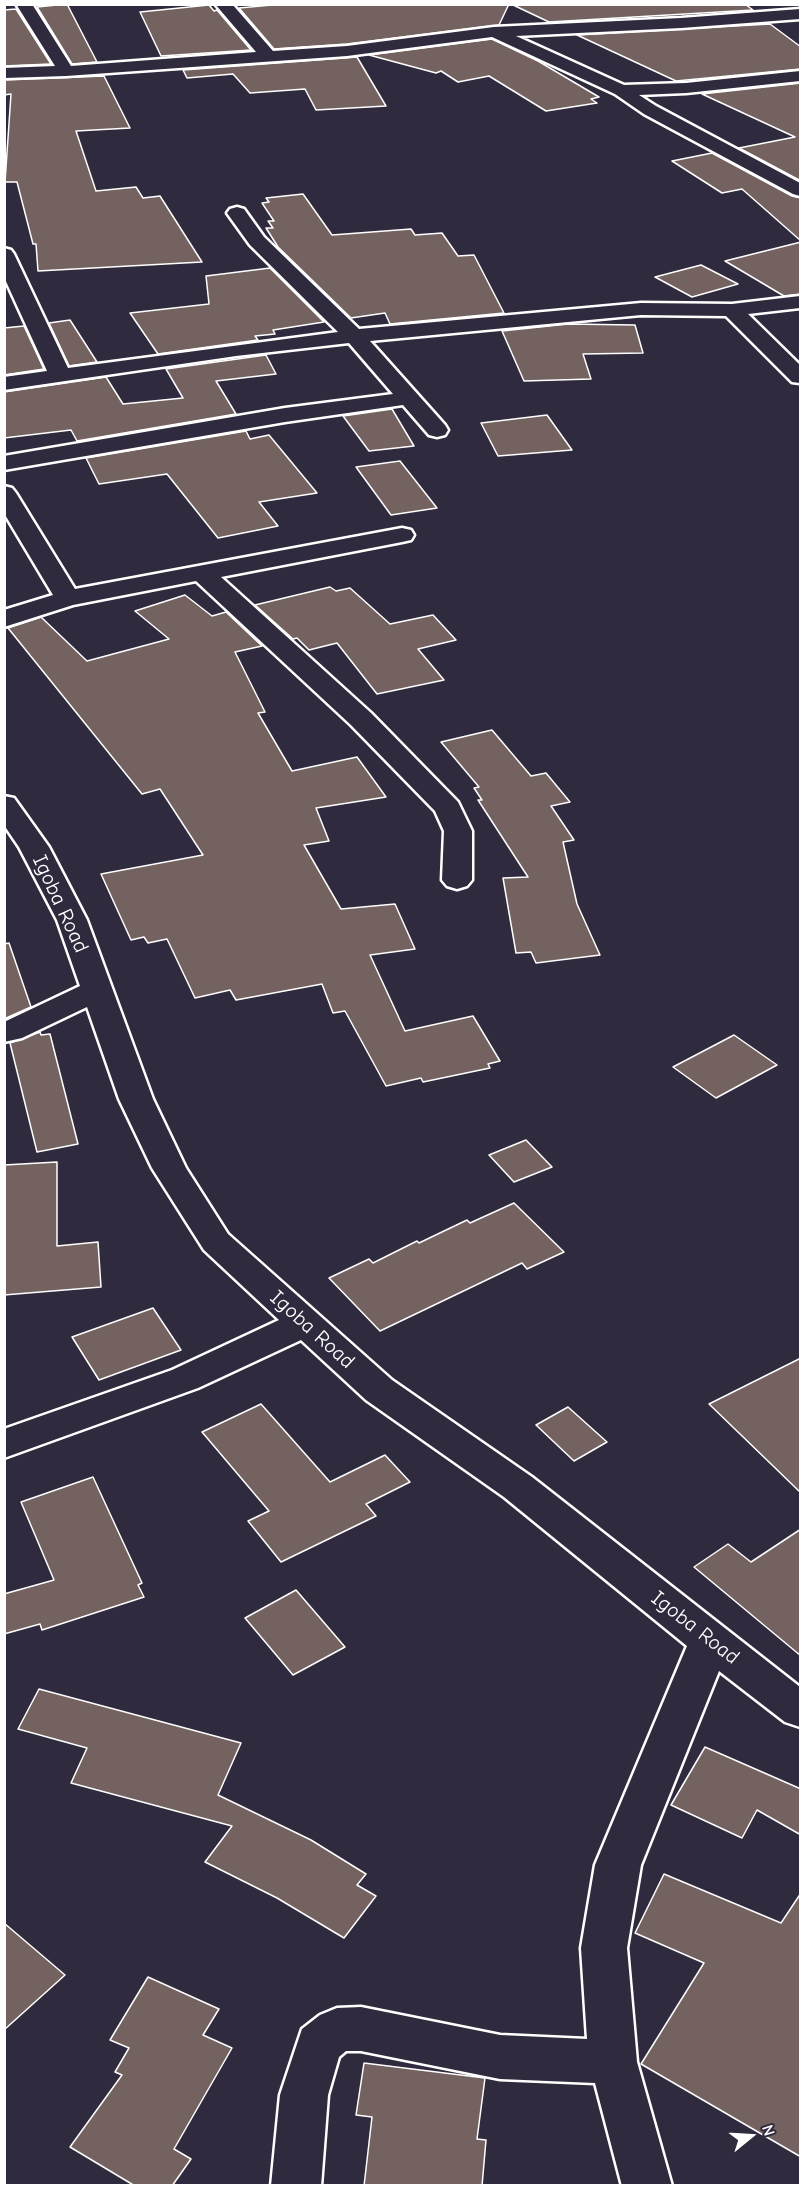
<!DOCTYPE html>
<style>
body{margin:0}
#map{position:relative;width:805px;height:2190px;overflow:hidden;background:#2f2a3d;font-family:"Comic Neue",sans-serif}
canvas{display:block}
.frame{position:absolute;inset:0;border:6px solid #fff;pointer-events:none}
.north{position:absolute;left:721px;top:2106px;width:60px;height:60px;-webkit-text-stroke:4px #2f2a3d;paint-order:stroke;rotate:72deg;font-size:16px;font-weight:700;line-height:24px;text-align:center;color:#fff}
.north::after{content:'';display:block;margin:auto;width:21px;height:27px;background:#fff;clip-path:polygon(50% 0,100% 100%,50% 72%,0 100%)}
</style>
<div id="map">
<canvas width="805" height="2190"></canvas>
<div class="frame"></div>
<div class="north">N</div>
</div>
<script>
const c = document.querySelector('canvas').getContext('2d');
c.lineJoin = 'round';
function fillPath(path, color) { c.fillStyle = color; c.fill(path, 'evenodd'); }
const shape = rows => new Path2D(rows.map(r => 'M' + r).join(''));
function strokePath(path, color, width, dash) { c.strokeStyle = color; c.lineWidth = width; c.lineCap = dash ? 'butt' : 'round'; c.setLineDash(dash || []); c.stroke(path); }
function drawText(font, color, halo, rows, align = 'center') {
  c.font = font + ' "Comic Neue",sans-serif'; c.lineWidth = 4.5; c.setLineDash([]); c.textBaseline = 'middle'; c.strokeStyle = halo; c.fillStyle = color; for (const [text, x, y, turn = 0] of rows) {
    c.save(); c.translate(x, y); c.rotate((+turn || 0) * Math.PI / 180); c.textAlign = isNaN(turn) ? turn : align; if (halo) c.strokeText(text, 0, 0); c.fillText(text, 0, 0); c.restore();
  }
}
const building = shape([
 [67,4,97,62,72,64,37,7,67,4],
 [283,4,509,4,499,25,347,44,274,49,239,8,283,4],
 [511,4,745,4,753,10,549,22,511,4],
 [209,5,214,11,217,10,251,50,161,56,140,12,209,5],
 [16,9,51,64,4,66,4,10,16,9],
 [770,24,801,47,801,69,676,81,577,35,770,24],
 [492,39,538,61,599,97,591,99,597,103,546,111,489,76,458,82,441,71,436,73,369,55,492,39],
 [357,57,386,106,316,110,305,89,250,93,233,74,187,78,183,70,357,57],
 [104,76,130,128,76,131,96,191,136,187,143,198,160,196,202,262,38,271,36,244,33,244,17,182,5,182,11,94,4,95,4,80,104,76],
 [801,83,801,181,739,148,795,137,702,94,801,83],
 [712,153,792,196,801,198,801,241,742,189,722,193,672,161,712,153],
 [303,194,332,235,411,229,415,235,442,233,458,256,474,255,504,313,390,324,385,313,351,318,278,247,266,228,273,228,268,221,274,221,262,203,269,202,266,198,303,194],
 [801,242,801,294,784,296,725,261,801,242],
 [701,265,738,284,692,297,655,277,701,265],
 [270,268,324,322,273,330,275,334,255,336,258,340,158,354,130,313,209,304,206,276,270,268],
 [70,320,97,362,69,366,49,323,70,320],
 [568,324,635,325,643,353,583,354,591,379,524,381,502,331,568,324],
 [24,326,44,369,4,375,4,328,24,326],
 [266,355,276,374,216,381,236,414,77,441,71,430,4,438,4,392,106,377,123,404,183,398,166,369,266,355],
 [392,409,414,446,369,451,343,416,392,409],
 [547,415,572,450,498,456,481,423,547,415],
 [246,431,250,439,269,435,317,493,259,502,278,526,218,538,167,474,99,484,86,458,246,431],
 [400,461,437,508,391,515,356,467,400,461],
 [330,587,336,591,350,588,390,624,433,615,456,640,418,649,444,680,377,694,337,643,309,650,297,638,293,639,255,605,330,587],
 [185,595,212,616,226,612,262,646,235,652,265,712,258,713,292,771,357,757,386,797,316,808,329,841,304,845,341,909,395,904,415,949,370,955,405,1031,473,1016,500,1061,488,1064,490,1068,423,1082,421,1078,386,1086,345,1011,333,1013,322,984,236,1000,230,990,195,998,167,939,148,943,144,937,131,940,101,874,203,855,160,789,142,794,8,628,41,617,87,661,169,639,135,611,185,595],
 [492,730,531,776,546,773,570,802,551,806,574,840,563,842,577,904,600,955,536,963,531,952,516,953,503,878,528,877,478,800,482,800,474,788,479,787,441,742,492,730],
 [9,943,31,1007,4,1019,4,944,9,943],
 [40,1032,41,1035,50,1034,78,1144,37,1152,10,1043,40,1032],
 [734,1035,777,1065,716,1098,673,1067,734,1035],
 [526,1140,552,1167,514,1182,489,1155,526,1140],
 [57,1162,57,1246,98,1242,101,1287,4,1295,4,1165,57,1162],
 [514,1203,564,1252,527,1269,522,1263,380,1331,329,1278,369,1259,373,1263,417,1241,419,1243,467,1220,470,1223,514,1203],
 [153,1308,181,1350,99,1380,72,1337,153,1308],
 [801,1358,801,1493,709,1404,801,1358],
 [261,1404,330,1482,385,1455,410,1482,366,1504,376,1516,281,1562,248,1521,269,1511,202,1432,261,1404],
 [568,1407,607,1442,574,1461,536,1425,568,1407],
 [93,1477,142,1583,138,1585,144,1597,42,1630,40,1624,4,1634,4,1594,54,1580,21,1502,93,1477],
 [801,1529,801,1656,694,1567,728,1544,751,1562,801,1529],
 [296,1590,345,1647,293,1675,245,1618,296,1590],
 [39,1689,241,1743,218,1795,311,1840,366,1874,357,1885,376,1896,344,1938,277,1898,205,1862,232,1826,71,1783,87,1748,18,1729,39,1689],
 [705,1747,801,1789,801,1835,757,1810,742,1838,671,1805,705,1747],
 [664,1874,781,1923,801,1893,801,2157,641,2064,704,1963,635,1933,664,1874],
 [4,1923,65,1975,4,2030,4,1923],
 [148,1977,219,2009,203,2035,232,2048,174,2149,191,2159,172,2186,135,2186,70,2147,122,2075,115,2072,129,2048,110,2040,148,1977],
 [364,2063,485,2078,477,2139,486,2140,482,2186,364,2186,372,2117,356,2115,364,2063]
]);
fillPath(building, '#746261');
strokePath(building, '#fff', 1.5);
const minor = shape([
 [16,4,32,4,71,66,256,52,215,4,232,4,273,51,347,46,494,27,681,18,800,9,800,19,681,28,516,36,624,85,686,83,800,71,800,81,686,93,639,95,656,106,800,183,800,196,793,194,644,114,615,94,492,37,347,56,66,76,4,78,4,68,55,66,16,4],
 [237,207,244,209,264,237,359,329,641,303,732,304,800,296,800,308,748,314,800,365,800,383,792,382,726,316,641,315,370,341,445,425,448,430,445,435,437,437,429,435,403,405,285,422,4,470,4,456,285,408,393,394,349,343,236,356,4,390,4,377,47,371,4,277,4,248,11,250,14,254,68,368,338,332,250,245,227,213,230,209,237,207],
 [4,486,12,488,16,493,75,589,402,528,411,530,414,535,411,540,402,542,221,577,371,713,458,802,472,831,472,880,467,886,457,889,447,886,442,880,444,831,435,811,351,725,196,581,73,605,4,627,4,610,53,595,4,513,4,486],
 [4,796,14,798,49,847,87,920,153,1099,186,1168,228,1234,392,1380,532,1477,800,1687,800,1727,785,1722,719,1671,641,1865,627,1948,637,2062,672,2186,622,2186,595,2083,500,2079,361,2051,346,2051,339,2057,328,2095,321,2186,271,2186,280,2095,302,2029,320,2015,337,2008,361,2007,500,2035,587,2039,581,1948,595,1865,687,1646,504,1497,366,1400,301,1340,198,1388,4,1458,4,1429,172,1370,279,1320,204,1250,152,1168,119,1099,87,1007,22,1038,4,1042,4,1022,80,986,57,920,19,847,4,825,4,796]
]);
strokePath(minor, '#fff', 5);
fillPath(minor, '#2f2a3d');
drawText('21px', '#fff', '#2f2a3d', [
 ["Igoba Road",60,904,65],
 ["Igoba Road",312,1330,42],
 ["Igoba Road",695,1628,38]
]);
</script>
